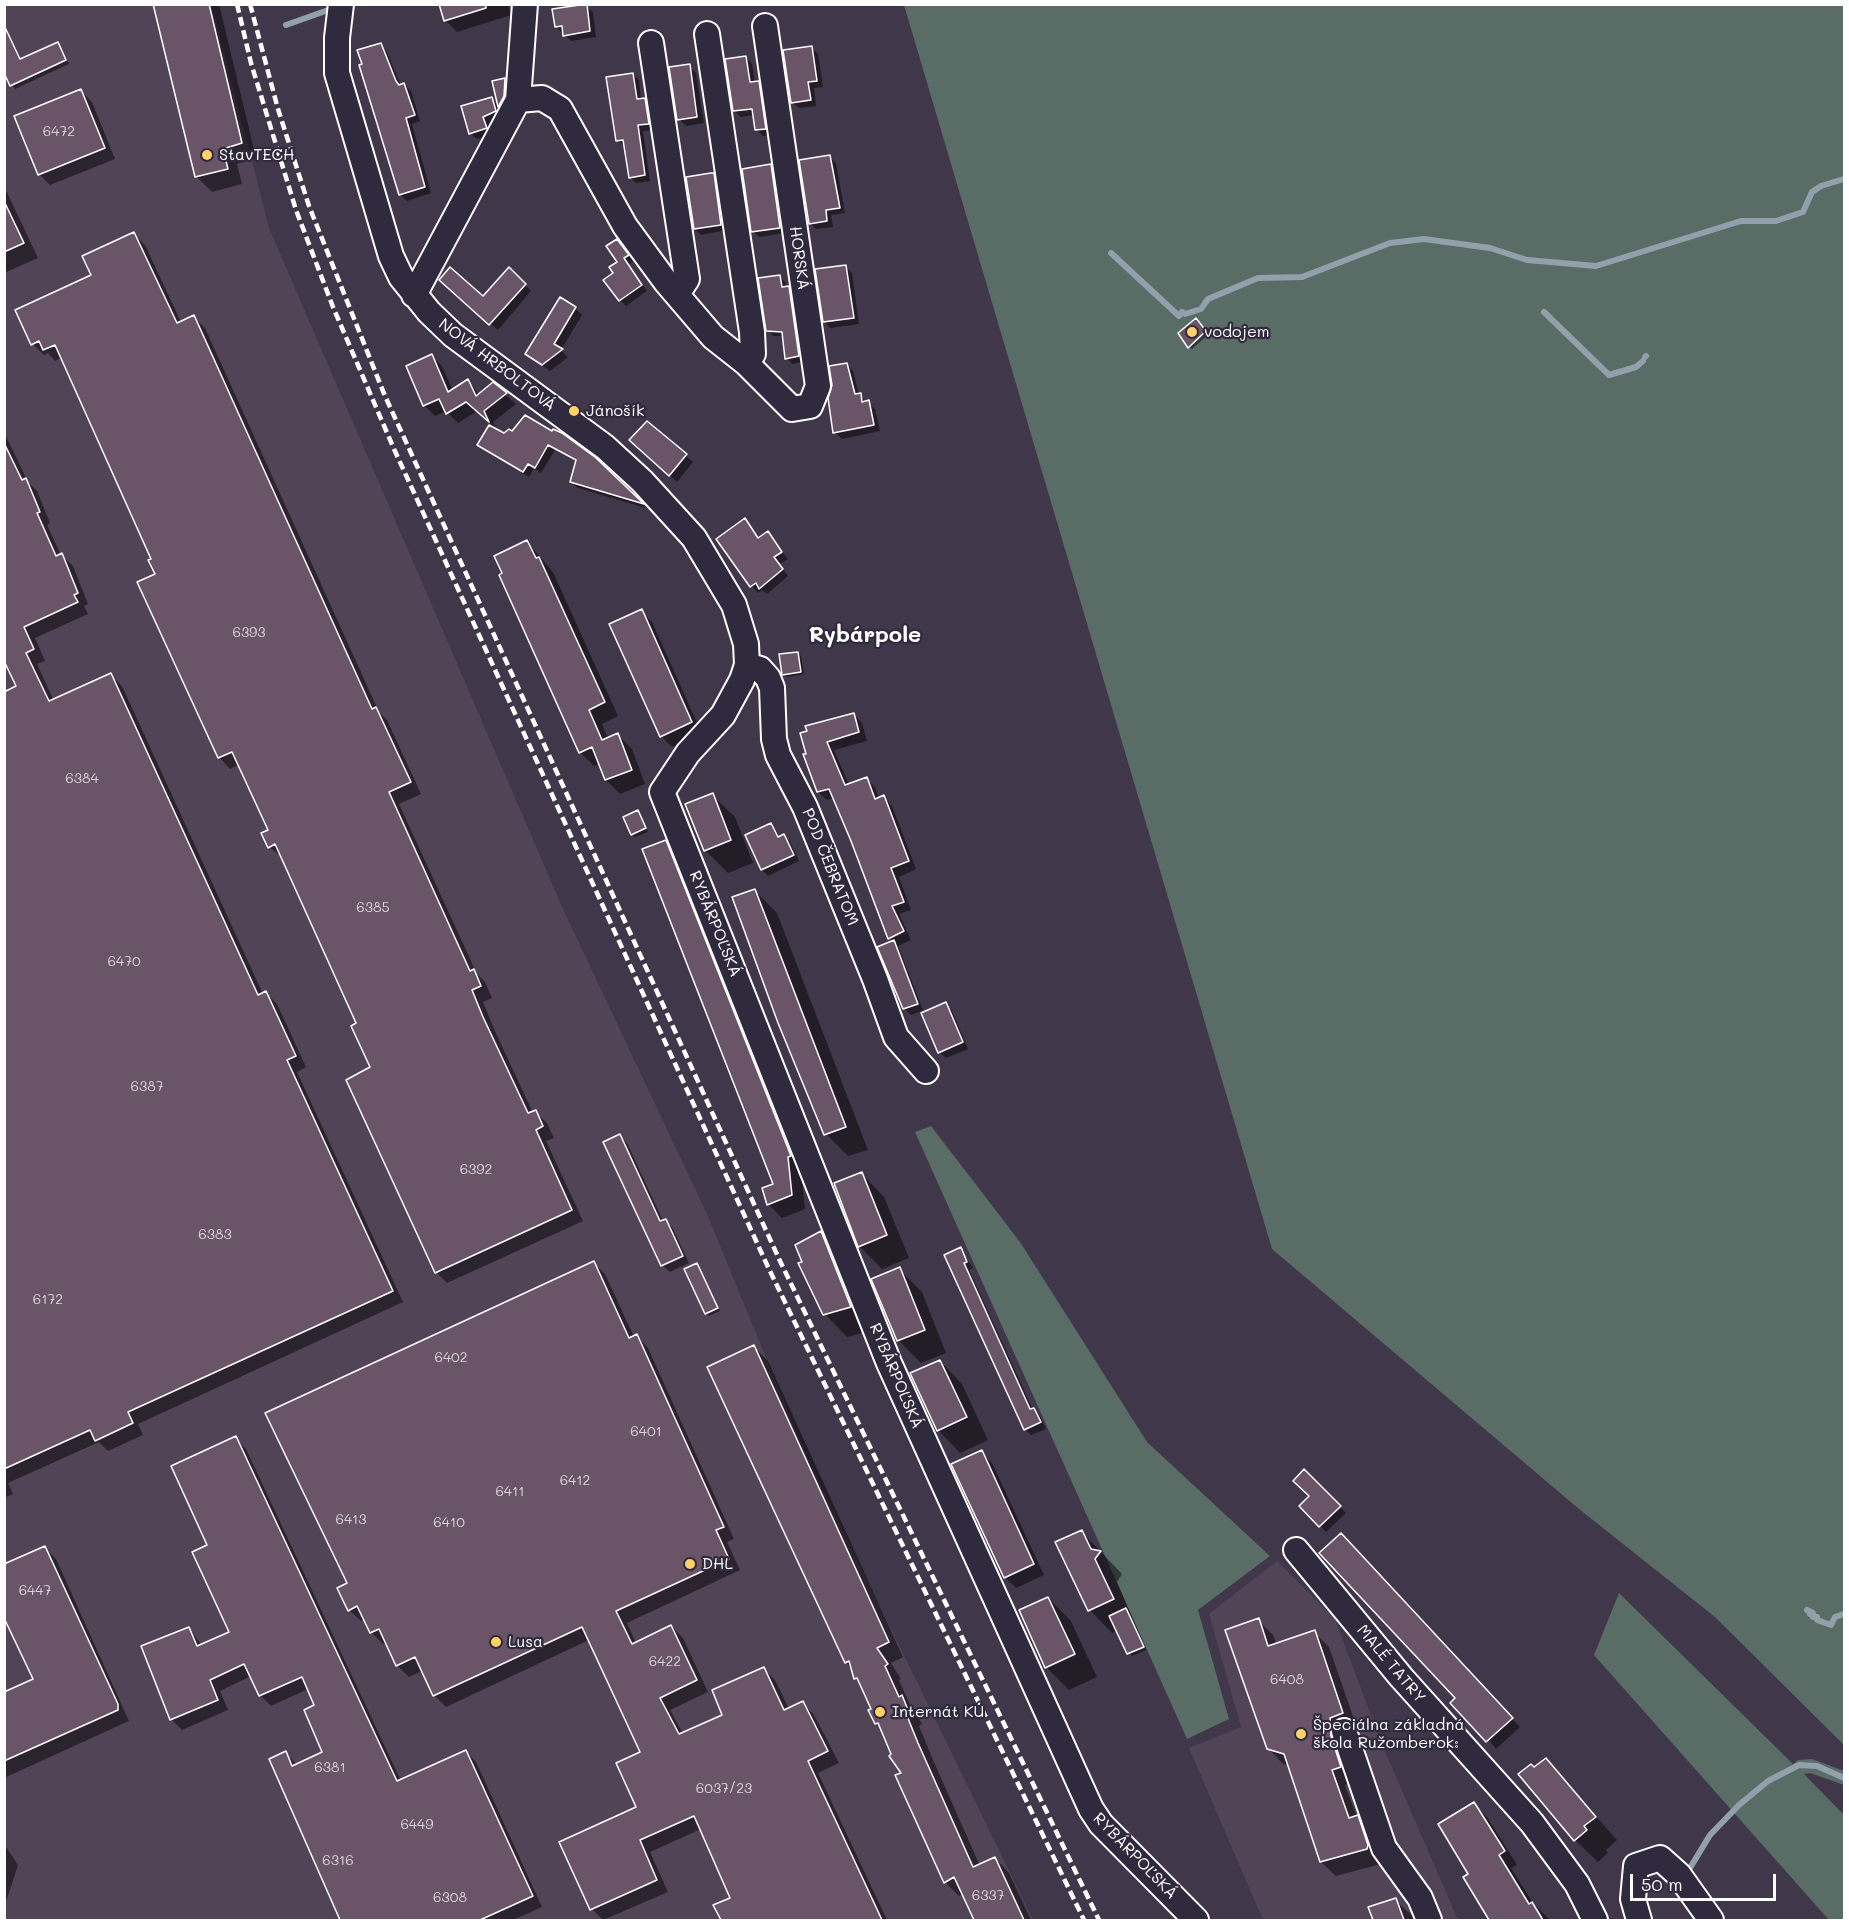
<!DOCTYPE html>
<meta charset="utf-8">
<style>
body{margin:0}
#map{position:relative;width:1849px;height:1925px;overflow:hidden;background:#41374a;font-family:Mali,sans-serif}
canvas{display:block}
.frame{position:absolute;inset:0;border:6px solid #fff;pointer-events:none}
.scale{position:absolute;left:1630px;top:1874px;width:146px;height:27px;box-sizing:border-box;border:3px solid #fff;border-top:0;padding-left:8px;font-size:18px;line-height:21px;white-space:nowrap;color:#fff;-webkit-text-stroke:4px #2f2a3d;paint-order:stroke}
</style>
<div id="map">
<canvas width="1849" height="1925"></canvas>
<div class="frame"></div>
<div class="scale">50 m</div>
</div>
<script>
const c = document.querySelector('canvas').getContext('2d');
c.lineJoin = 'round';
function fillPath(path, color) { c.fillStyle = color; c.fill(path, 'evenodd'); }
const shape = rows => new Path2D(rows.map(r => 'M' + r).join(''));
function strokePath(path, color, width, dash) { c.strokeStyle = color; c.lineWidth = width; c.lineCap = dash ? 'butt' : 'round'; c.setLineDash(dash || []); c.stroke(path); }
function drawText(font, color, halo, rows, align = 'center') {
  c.font = font + ' Mali,sans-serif'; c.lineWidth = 4.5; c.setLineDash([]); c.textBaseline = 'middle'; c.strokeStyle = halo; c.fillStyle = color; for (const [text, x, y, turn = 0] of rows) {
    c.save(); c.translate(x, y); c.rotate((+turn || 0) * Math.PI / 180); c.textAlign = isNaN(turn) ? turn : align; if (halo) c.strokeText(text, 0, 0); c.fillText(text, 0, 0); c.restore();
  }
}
fillPath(shape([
 [5,5,212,5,269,228,563,909,707,1214,804,1450,1033,1920,5,1920],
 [1277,1561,1335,1619,1381,1742,1458,1920,1263,1920,1189,1748,1241,1727,1209,1614]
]), '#514456');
fillPath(shape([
 [904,5,1844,5,1844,1745,1715,1617,1579,1509,1272,1249],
 [931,1126,1020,1242,1147,1442,1270,1556,1198,1610,1229,1719,1187,1739,915,1132],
 [1619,1593,1793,1764,1798,1760,1812,1759,1844,1771,1844,1785,1810,1773,1804,1774,1844,1815,1844,1920,1829,1920,1594,1655]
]), '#596c65');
fillPath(shape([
 [155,4,219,4,256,158,237,164,242,184,212,192,197,177],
 [440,4,508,4,511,15,457,32,445,20],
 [586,6,593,12,596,37,571,41,556,27],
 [4,23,22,60,58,44,69,64,15,89,4,70],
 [381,45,387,52,401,86,404,85,411,91,420,121,412,124,431,193,407,201,400,194],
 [811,47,818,54,823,87,814,88,816,106,799,108,792,102],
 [746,57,752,64,755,83,765,89,771,135,763,136,757,130,754,115,741,117,734,111],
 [689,66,696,73,704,123,686,126,679,119],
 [633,74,639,80,641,100,651,106,654,130,643,131,650,181,636,183,630,177,626,146,617,141],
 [505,80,508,83,507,100,502,108,494,82],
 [81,91,92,102,115,159,50,185,39,174],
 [491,98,498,105,500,120,489,123,492,135,477,139,470,133],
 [830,157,836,163,845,213,831,215,833,227,816,229,810,223],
 [770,166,776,172,785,233,759,237,753,231],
 [711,174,717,181,727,230,701,235,695,229],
 [4,186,38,258,4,273],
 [134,234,145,245,181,322,194,317,205,328,379,712,387,720,421,794,399,804,477,974,485,982,492,998,483,1002,494,1029,533,1113,535,1112,547,1123,554,1138,546,1141,583,1221,447,1283,436,1272,358,1024,282,857,269,847,270,831,240,764,230,769,219,757,153,560,63,357,55,361,48,353,44,355,33,344],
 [623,247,633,261,629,265,647,291,626,306,620,300,615,273],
 [846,267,852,273,859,324,830,328,824,321],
 [509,269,531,291,498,330,447,286,483,298],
 [779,276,785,282,786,288,794,293,804,362,792,364,787,358,784,336,773,336,768,330],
 [575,308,582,315,561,350,568,357,550,371,527,354],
 [1199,323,1208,335,1192,349,1189,347],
 [432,356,442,366,453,391,468,381,480,395,493,384,516,404,493,422,496,428,477,411,458,423,446,411,435,416,425,406,408,366],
 [847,365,853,371,859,395,875,409,880,431,842,439,835,432],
 [647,423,693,462,677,482,638,447],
 [509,431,595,459,646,508,578,488,571,482,577,462,555,450,541,473,534,468,529,477,479,445],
 [4,432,28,482,37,491,50,523,47,525,61,555,73,566,88,604,84,606,88,614,35,638,45,661,37,664,54,701,111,675,122,686,263,994,266,993,277,1004,306,1067,297,1072,403,1302,138,1424,143,1435,108,1451,99,1442,8,1483,13,1494,4,1498,4,693,18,687,4,657],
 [745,520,760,539,768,533,788,559,779,564,788,576,767,594,762,590,758,593,752,586,718,539],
 [527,542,553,572,618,716,602,724,608,739,618,735,632,749,645,784,620,794,606,780,600,763,594,766,580,752],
 [641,611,652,622,702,734,672,747,661,736],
 [798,653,801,656,804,674,787,677,783,674],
 [854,715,862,723,867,741,834,750,849,785,866,779,875,787,879,799,884,797,892,806,916,869,899,877,911,910,899,914,911,940,898,946,923,1010,911,1015,904,1008,893,942,889,938,834,798,827,800,818,792,805,755],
 [712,795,735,817,753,863,728,873,705,850],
 [637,812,648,832,635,837,632,834],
 [771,824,780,837,784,836,790,842,799,861,768,876,762,870],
 [665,842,679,855,801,1171,805,1209,782,1218,768,1204,775,1185],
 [754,890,777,913,868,1150,848,1156,826,1134],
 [945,1004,952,1011,968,1049,946,1058,939,1052],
 [620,1136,627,1143,663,1221,665,1220,672,1227,689,1263,670,1272,662,1265],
 [862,1174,884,1197,909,1258,882,1269,859,1246],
 [821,1233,844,1255,873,1330,847,1337,825,1314],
 [960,1249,973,1268,969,1270,1033,1410,1040,1416,1046,1429,1031,1435,1025,1429,946,1256],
 [593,1262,605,1274,634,1337,637,1336,648,1348,734,1539,727,1542,740,1570,627,1623,636,1643,671,1626,683,1638,708,1692,670,1710,683,1734,724,1716,764,1669,775,1680,789,1709,803,1703,814,1715,839,1763,818,1773,887,1920,722,1920,716,1906,732,1899,701,1829,650,1852,668,1892,603,1920,592,1909,561,1843,638,1807,642,1752,589,1640,446,1707,434,1695,422,1671,409,1677,397,1665,387,1642,383,1644,371,1632,365,1619,361,1621,349,1610,349,1584],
 [697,1265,720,1311,709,1316,706,1313],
 [899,1269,922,1292,946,1353,921,1363,898,1340],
 [754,1347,768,1361,903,1657,891,1663,901,1679,899,1680,910,1705,922,1724,919,1726,933,1760,980,1866,995,1858,1009,1873,1031,1920,976,1920,964,1894,959,1896,945,1882,904,1773,882,1729,876,1724,862,1684,846,1662],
 [940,1361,962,1384,988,1440,960,1453,938,1430],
 [235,1438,246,1449,401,1781,466,1751,476,1762,542,1907,513,1920,343,1920,271,1760,286,1753,297,1765,324,1753,316,1706,308,1689,271,1706,260,1695,251,1676,220,1691,228,1710,182,1730,171,1719,189,1628,202,1646,231,1632,209,1546],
 [981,1452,992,1463,1044,1575,1016,1588,1005,1577],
 [1304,1471,1346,1513,1326,1532,1301,1506,1311,1496],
 [1082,1532,1122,1574,1117,1582,1146,1650,1132,1656,1117,1631,1112,1633,1090,1610,1057,1543],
 [1349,1543,1520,1727,1496,1749,1457,1699],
 [44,1547,56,1559,129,1721,4,1778,4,1693,35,1680,7,1620,4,1621,4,1566],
 [1048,1598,1071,1621,1097,1677,1069,1690,1046,1667],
 [1258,1620,1273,1635,1277,1645,1314,1632,1329,1647,1357,1728,1344,1733,1355,1782,1345,1785,1357,1817,1372,1832,1381,1864,1336,1876,1321,1862,1289,1765,1283,1764,1268,1748],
 [1546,1760,1617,1840,1606,1850,1608,1853,1598,1862,1575,1840,1534,1769],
 [1474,1804,1487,1817,1517,1865,1511,1868,1533,1903,1550,1920,1491,1920,1465,1877,1470,1874],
 [4,1844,18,1865,4,1908],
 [1395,1900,1407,1911,1419,1920,1374,1920,1370,1908]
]), '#0007');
strokePath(shape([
 [286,25,334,8],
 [1111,253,1179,316,1182,312,1185,314,1201,309,1208,299,1258,278,1302,277,1390,243,1424,239,1490,248,1527,260,1596,266,1741,221,1776,221,1803,212,1812,192,1821,186,1844,179],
 [1544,312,1609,375,1636,367,1643,361],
 [1645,357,1646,356],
 [1807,1610,1811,1612,1810,1614,1813,1613,1813,1617,1817,1617,1817,1620,1831,1625,1835,1617,1844,1614],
 [1690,1868,1710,1835,1739,1805,1768,1781,1799,1765,1817,1766,1844,1778]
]), '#92a0ac', 6);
const building = shape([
 [153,4,209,4,242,143,223,149,228,169,195,177,153,4],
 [439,4,486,4,486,8,444,21,439,4],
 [587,4,590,31,563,36,562,26,555,27,552,9,587,4],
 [4,25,20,59,58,42,66,60,10,86,4,73,4,25],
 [381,43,396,81,399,85,404,83,415,115,406,118,425,187,399,195,359,65,362,64,357,50,381,43],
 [812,46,817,81,808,82,811,100,791,103,783,50,812,46],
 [746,56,750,82,759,81,766,129,755,130,752,109,733,111,725,59,746,56],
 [690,64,697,117,677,120,669,67,690,64],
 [633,73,637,99,645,98,649,124,638,125,645,175,629,178,623,140,616,141,606,77,633,73],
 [505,78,504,96,498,107,492,81,505,78],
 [81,89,105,148,38,175,14,116,81,89],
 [492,97,496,111,483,117,487,128,469,134,461,106,492,97],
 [830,155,840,208,826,210,827,221,809,224,799,160,830,155],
 [771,164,780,228,751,232,742,169,771,164],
 [711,173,714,173,721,225,694,229,686,177,711,173],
 [4,201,24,243,4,252,4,201],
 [134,232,177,323,194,315,372,709,376,707,411,782,389,792,470,971,474,969,481,986,472,990,483,1017,528,1113,536,1110,543,1126,536,1130,572,1210,435,1273,346,1080,370,1067,351,1026,356,1023,275,844,268,848,261,833,268,830,232,752,218,758,137,582,155,574,148,560,151,559,55,345,43,350,39,341,31,345,15,310,91,275,82,256,134,232],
 [617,239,629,255,624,258,642,285,619,301,603,280,613,273,609,267,617,262,606,246,617,239],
 [846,265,854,318,823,322,815,269,846,265],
 [450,267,483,296,509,267,526,284,489,325,439,280,450,267],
 [780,275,782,287,789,286,799,356,785,359,782,332,766,331,758,278,780,275],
 [560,297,576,307,554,344,563,349,542,365,525,354,560,297],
 [1196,318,1206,331,1188,348,1178,333,1196,318],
 [432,354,448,392,468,379,476,396,493,382,507,393,484,411,489,422,466,402,446,414,439,399,423,406,406,366,432,354],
 [847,363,855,394,861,393,862,402,869,400,874,425,833,433,828,398,832,385,829,366,847,363],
 [525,415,552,431,553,429,562,433,596,458,644,504,570,482,576,460,548,445,535,468,528,464,523,472,477,445,489,425,504,433,509,429,512,431,525,415],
 [647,421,687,454,669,476,629,440,647,421],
 [4,443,22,480,26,478,40,512,37,513,56,556,62,553,78,593,74,595,78,602,24,627,34,649,26,653,49,701,111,673,258,995,266,991,296,1056,287,1060,393,1291,128,1412,133,1423,95,1441,90,1430,4,1469,4,692,16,686,4,661,4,443],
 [745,518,758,538,768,531,782,552,774,557,783,569,759,589,756,583,750,587,716,539,745,518],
 [527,540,536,558,539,557,605,702,589,710,602,740,618,733,632,770,605,780,592,747,579,753,499,575,502,573,494,556,527,540],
 [642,609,692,722,660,737,609,624,642,609],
 [798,652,801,672,782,675,779,654,798,652],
 [854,713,859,732,827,742,845,785,867,777,875,799,884,795,909,861,891,868,904,902,892,906,904,931,888,939,851,841,829,789,817,792,803,754,806,754,800,733,807,731,805,726,854,713],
 [713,793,731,840,704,851,685,804,713,793],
 [638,810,646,828,631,835,623,817,638,810],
 [771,823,778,837,784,834,794,855,761,870,745,835,771,823],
 [666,840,791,1156,788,1157,792,1195,767,1205,762,1188,773,1184,642,849,666,840],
 [755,889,846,1127,824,1135,778,1023,732,897,755,889],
 [894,940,918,1004,903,1009,877,947,894,940],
 [946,1002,963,1042,938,1053,921,1013,946,1002],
 [620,1134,660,1221,666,1219,683,1256,661,1266,603,1142,620,1134],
 [862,1172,887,1235,858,1247,834,1183,862,1172],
 [821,1231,851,1307,823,1315,798,1263,802,1262,795,1245,821,1231],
 [961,1247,967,1262,964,1263,1030,1409,1034,1408,1041,1422,1024,1430,944,1255,961,1247],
 [594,1261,629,1338,637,1334,724,1527,716,1530,729,1559,616,1611,632,1644,671,1625,697,1680,660,1698,679,1734,722,1715,712,1690,764,1667,784,1710,803,1701,828,1751,808,1761,882,1920,721,1920,713,1905,730,1898,694,1816,640,1840,657,1880,590,1910,559,1842,636,1807,616,1763,640,1752,582,1627,433,1696,415,1657,396,1666,379,1629,370,1633,357,1606,348,1611,337,1588,347,1583,265,1413,594,1261],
 [697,1263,718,1308,705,1314,684,1269,697,1263],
 [900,1267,925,1330,897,1341,871,1279,900,1267],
 [754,1345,889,1642,877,1648,888,1664,885,1666,899,1697,902,1695,908,1710,905,1711,918,1743,973,1867,995,1857,1024,1920,974,1920,954,1877,944,1883,895,1775,901,1773,889,1756,891,1754,878,1723,875,1724,868,1710,871,1709,857,1678,854,1679,849,1661,845,1663,707,1367,754,1345],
 [940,1360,967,1417,937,1431,910,1373,940,1360],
 [236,1436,397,1781,466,1750,533,1896,480,1920,340,1920,269,1759,286,1751,292,1766,322,1752,304,1710,314,1705,302,1677,259,1696,244,1664,210,1680,218,1700,170,1720,141,1646,189,1627,197,1646,229,1632,192,1552,207,1545,171,1466,236,1436],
 [982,1450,1034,1564,1004,1578,951,1464,982,1450],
 [1304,1469,1341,1506,1319,1527,1299,1506,1309,1496,1293,1481,1304,1469],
 [1082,1530,1091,1549,1101,1551,1095,1559,1114,1599,1088,1611,1055,1542,1082,1530],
 [1341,1533,1513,1718,1486,1742,1450,1703,1455,1698,1319,1553,1341,1533],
 [45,1546,118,1704,118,1710,4,1761,4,1692,33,1679,4,1618,4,1564,45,1546],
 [1048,1597,1075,1654,1045,1668,1019,1610,1048,1597],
 [1126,1608,1144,1647,1127,1654,1109,1616,1126,1608],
 [1259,1618,1268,1646,1315,1630,1343,1713,1330,1718,1331,1736,1341,1767,1332,1770,1349,1818,1358,1815,1368,1845,1367,1849,1320,1862,1284,1754,1267,1749,1225,1630,1259,1618],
 [1546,1758,1596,1817,1584,1826,1587,1830,1574,1841,1518,1774,1531,1764,1534,1767,1546,1758],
 [1474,1802,1505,1851,1499,1855,1529,1904,1532,1902,1543,1920,1489,1920,1463,1877,1468,1874,1438,1824,1474,1802],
 [1396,1898,1404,1920,1373,1920,1368,1907,1396,1898]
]);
fillPath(building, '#6a5468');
strokePath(building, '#fff', 1.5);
const minor = shape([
 [341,4,337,38,337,73,391,256,401,277,429,312,453,335,605,447,642,481,694,538,734,605,746,644,747,665,742,680,723,715,688,753,662,792,889,1363,1091,1809,1101,1824,1196,1920],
 [707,34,752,332,753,354,746,363],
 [651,43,687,279,677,294],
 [518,100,542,98,560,109,625,226,666,282,713,337,746,363,792,409,810,406,818,386,765,26],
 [414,295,518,100,525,4],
 [747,665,760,669,768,678,772,688,774,739,778,755,805,807,875,979,896,1037,926,1071],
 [1296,1550,1401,1677,1532,1823,1577,1884,1595,1920],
 [1344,1731,1384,1848,1420,1898,1429,1920],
 [1639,1920,1633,1899,1636,1866,1660,1858,1679,1875,1711,1920]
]);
strokePath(minor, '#fff', 28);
strokePath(minor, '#2f2a3d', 24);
strokePath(shape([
 [237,4,251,63,296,210,333,307,394,449,768,1267,1084,1920],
 [250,4,278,109,309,206,385,396,780,1261,1099,1920]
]), '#fff', 4.5, [9, 4.5]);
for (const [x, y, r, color] of [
 [207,155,6,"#ffd166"],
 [1192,332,6,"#ffd166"],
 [574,411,6,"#ffd166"],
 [690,1564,6,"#ffd166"],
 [496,1642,6,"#ffd166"],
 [880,1712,6,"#ffd166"],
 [1301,1734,6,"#ffd166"]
]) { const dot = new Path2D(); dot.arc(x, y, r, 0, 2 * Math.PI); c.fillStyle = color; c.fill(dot); strokePath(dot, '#2f2a3d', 2); }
drawText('14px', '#dad4d9', null, [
 ["6472",59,132],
 ["6393",249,633],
 ["6384",82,779],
 ["6385",373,908],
 ["6470",124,962],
 ["6387",147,1087],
 ["6392",476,1170],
 ["6383",215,1235],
 ["6172",48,1300],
 ["6402",451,1358],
 ["6401",646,1432],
 ["6412",575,1481],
 ["6411",510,1492],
 ["6413",351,1520],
 ["6410",449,1523],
 ["6447",35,1591],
 ["6422",665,1662],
 ["6408",1287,1680],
 ["6381",330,1768],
 ["6037/23",724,1789],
 ["6449",417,1825],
 ["6316",338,1861],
 ["6337",988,1896],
 ["6308",450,1898]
]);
drawText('16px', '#fff', '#2f2a3d', [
 ["StavTECH",219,155],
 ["vodojem",1204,332],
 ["Jánošík",586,411],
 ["DHL",702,1564],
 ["Lusa",508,1642],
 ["Internát KÚ",892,1712],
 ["Špeciálna základná",1313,1725],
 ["škola Ružomberok:",1313,1743]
], 'left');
drawText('16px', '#fff', '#2f2a3d', [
 ["HORSKÁ",799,258,82],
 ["NOVÁ HRBOLTOVÁ",497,365,37],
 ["POD ČEBRATOM",830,867,68],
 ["RYBÁRPOĽSKÁ",715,924,68],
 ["RYBÁRPOĽSKÁ",896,1376,67],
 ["MALÉ TATRY",1391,1664,50],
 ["RYBÁRPOĽSKÁ",1135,1856,46]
]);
drawText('bold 22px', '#fff', '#2f2a3d', [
 ["Rybárpole",865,635]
]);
</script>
